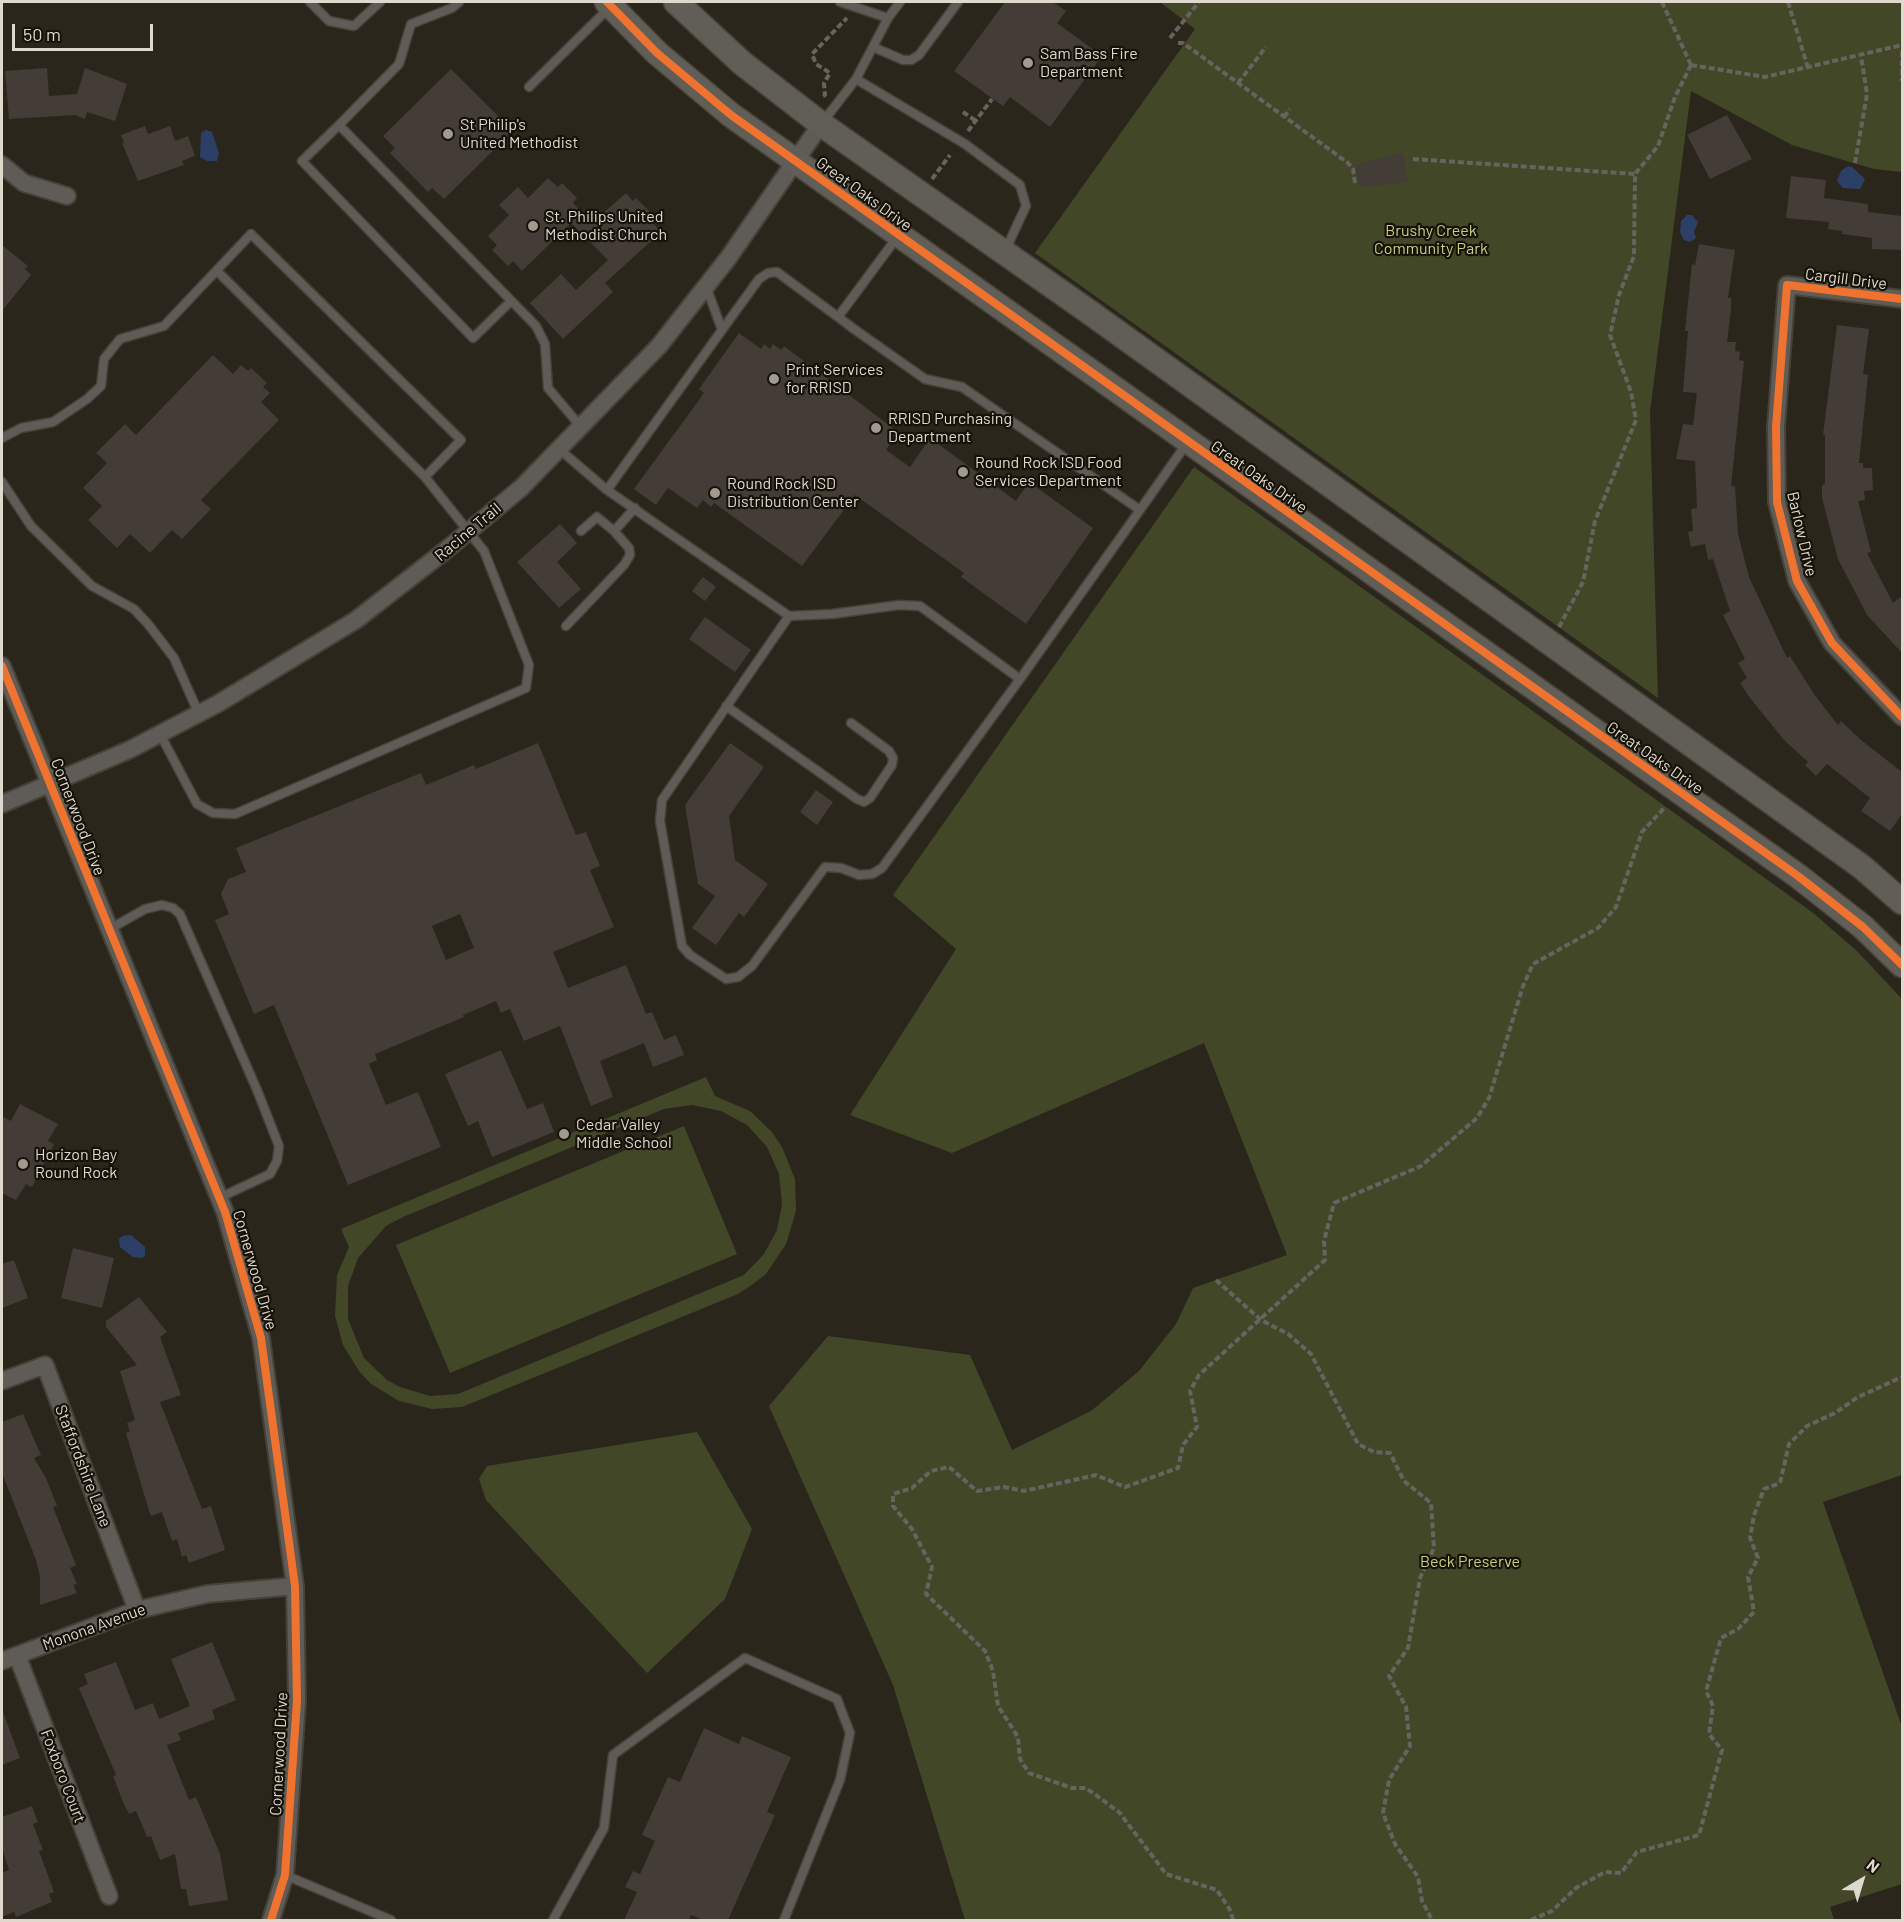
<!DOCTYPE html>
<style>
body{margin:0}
#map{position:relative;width:1904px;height:1922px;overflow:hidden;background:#2b261b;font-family:Barlow,sans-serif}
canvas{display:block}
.frame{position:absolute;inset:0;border:3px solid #dfd9cd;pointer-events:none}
.north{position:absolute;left:1832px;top:1850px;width:60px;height:60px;-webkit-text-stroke:4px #161209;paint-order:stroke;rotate:38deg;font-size:16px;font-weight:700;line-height:24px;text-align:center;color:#dfd9cd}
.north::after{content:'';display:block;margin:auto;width:21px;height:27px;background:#dfd9cd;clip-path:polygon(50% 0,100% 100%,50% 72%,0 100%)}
.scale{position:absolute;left:12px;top:24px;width:141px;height:27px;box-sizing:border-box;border:3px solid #dfd9cd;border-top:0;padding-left:8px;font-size:18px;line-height:21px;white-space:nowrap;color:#dfd9cd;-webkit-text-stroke:4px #161209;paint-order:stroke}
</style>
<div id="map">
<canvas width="1904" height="1922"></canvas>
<div class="frame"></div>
<div class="north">N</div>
<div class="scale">50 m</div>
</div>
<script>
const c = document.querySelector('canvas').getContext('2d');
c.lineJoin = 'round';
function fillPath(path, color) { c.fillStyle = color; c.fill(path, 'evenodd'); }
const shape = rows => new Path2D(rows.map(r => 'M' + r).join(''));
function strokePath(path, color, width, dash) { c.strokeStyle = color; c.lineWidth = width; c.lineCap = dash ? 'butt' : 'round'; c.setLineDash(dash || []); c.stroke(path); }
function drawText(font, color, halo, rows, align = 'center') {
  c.font = font + ' Barlow,sans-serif'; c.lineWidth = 4.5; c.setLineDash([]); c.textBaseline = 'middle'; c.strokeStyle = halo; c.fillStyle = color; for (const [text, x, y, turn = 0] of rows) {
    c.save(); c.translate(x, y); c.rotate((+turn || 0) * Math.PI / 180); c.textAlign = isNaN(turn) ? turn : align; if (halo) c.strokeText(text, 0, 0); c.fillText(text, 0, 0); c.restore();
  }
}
fillPath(shape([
 [1160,2,1902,2,1902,172,1874,169,1792,145,1691,91,1650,412,1658,698,1035,253,1195,29],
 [1194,467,1812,912,1857,951,1902,999,1902,1475,1823,1502,1902,1727,1902,1884,1830,1907,1834,1920,965,1920,893,1685,769,1406,828,1336,970,1355,1012,1450,1091,1411,1139,1371,1176,1324,1193,1288,1287,1255,1204,1043,952,1153,850,1115,956,949,893,895],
 [706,1077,715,1096,750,1111,772,1132,782,1147,795,1179,796,1211,786,1244,766,1274,753,1284,738,1294,462,1407,432,1409,399,1401,371,1384,359,1371,343,1345,335,1316,337,1275,349,1247,341,1229],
 [692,1105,721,1111,747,1125,767,1147,779,1174,782,1204,777,1230,764,1254,744,1275,458,1394,430,1396,400,1387,387,1380,364,1358,348,1319,348,1286,358,1258,386,1226,403,1217,664,1109],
 [684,1126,737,1254,450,1373,396,1245],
 [697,1432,752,1529,725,1599,647,1673,486,1500,479,1479,487,1466]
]), '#424728');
fillPath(shape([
 [206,130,212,132,219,153,217,161,207,161,200,157,201,133],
 [1848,166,1852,167,1865,179,1860,189,1843,188,1837,181,1841,171],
 [1687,215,1692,215,1698,222,1694,232,1696,238,1690,242,1684,240,1680,232,1681,221],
 [131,1235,145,1247,145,1255,142,1258,133,1257,120,1247,119,1239,122,1236]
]), '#2c4067');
fillPath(shape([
 [1005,2,1053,2,1066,11,1057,23,1102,56,1050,127,1010,97,1003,106,954,71],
 [47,68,49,96,77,94,85,68,127,84,115,121,87,112,85,119,75,115,9,119,5,71],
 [451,69,513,131,444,199,432,188,428,192,390,153,395,148,383,136],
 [1727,115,1752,159,1710,179,1687,135],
 [145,126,148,134,170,126,175,141,188,136,195,156,182,161,184,165,138,181,122,143,124,143,121,135],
 [1403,153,1408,182,1359,187,1355,165],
 [1791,176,1826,180,1824,198,1868,204,1868,212,1902,216,1902,250,1872,249,1872,238,1842,234,1842,231,1828,229,1829,222,1786,218],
 [548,178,558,187,562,183,577,198,573,203,592,223,626,193,633,201,636,198,654,216,650,220,661,232,605,283,613,292,563,339,530,303,561,274,576,290,608,260,571,223,522,271,513,261,508,266,492,250,497,245,488,236,509,215,499,205,518,187,528,198],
 [1699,244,1735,250,1728,298,1731,298,1731,309,1727,342,1736,342,1735,351,1740,352,1739,360,1744,361,1731,486,1735,486,1738,534,1749,577,1787,658,1790,656,1814,694,1838,725,1841,721,1861,740,1902,772,1902,814,1890,831,1861,811,1870,798,1827,764,1816,776,1805,765,1808,762,1784,740,1750,698,1740,683,1747,678,1738,663,1745,659,1723,615,1730,611,1713,559,1708,560,1705,544,1691,547,1688,532,1693,531,1691,509,1697,508,1695,461,1676,459,1683,424,1693,425,1697,393,1683,392,1688,331,1685,331,1692,264,1695,265],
 [2,245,28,266,25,269,31,275,2,311],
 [1837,325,1869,329,1863,374,1868,375,1859,463,1863,463,1863,468,1872,468,1873,490,1864,491,1865,500,1858,501,1871,552,1867,553,1893,603,1902,596,1902,653,1867,615,1838,559,1822,498,1822,485,1825,484,1825,435,1823,435],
 [739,333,761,349,764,344,770,349,773,344,781,350,784,346,898,432,886,450,910,467,930,438,1016,501,1029,482,1093,528,1026,624,961,577,964,573,855,495,802,566,714,503,711,507,703,500,697,508,668,488,656,505,634,489,704,393,699,389],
 [213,355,233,374,241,365,248,371,251,368,267,383,263,387,270,393,261,402,279,420,201,500,211,509,182,539,172,530,150,553,130,534,117,548,88,520,102,506,83,488,107,463,96,453,125,424,136,435],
 [560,524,577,543,557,562,581,589,559,608,517,562],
 [703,577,716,587,705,601,692,591],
 [705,617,751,650,735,672,689,639],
 [538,743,576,835,586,832,600,866,590,870,614,927,553,952,568,988,626,965,646,1014,652,1012,664,1040,676,1035,684,1055,653,1067,644,1043,600,1061,613,1097,591,1106,560,1026,524,1041,510,1009,501,1013,496,1001,463,1015,464,1017,375,1054,377,1060,369,1064,386,1105,418,1092,441,1147,348,1185,274,1005,254,1014,215,920,229,914,221,894,228,879,246,872,236,848,421,773,426,785,474,765,476,769],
 [460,914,474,948,446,960,432,926],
 [730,743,764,767,729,816,735,860,768,884,744,917,739,913,716,945,692,928,715,896,698,884,685,805],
 [816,790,833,802,817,825,800,812],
 [501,1050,527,1109,543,1103,554,1132,492,1157,478,1121,468,1126,445,1074],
 [20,1104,58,1124,48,1141,54,1144,32,1187,26,1184,16,1200,2,1193,2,1116,11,1121],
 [73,1248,114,1258,102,1308,61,1298],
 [14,1260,28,1298,2,1308,2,1264],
 [139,1297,167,1332,160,1337,181,1395,160,1402,202,1509,211,1506,225,1550,189,1563,186,1555,182,1557,177,1539,172,1541,162,1512,151,1516,149,1511,126,1433,130,1431,127,1423,135,1420,120,1371,137,1365,106,1327,106,1321],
 [23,1414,41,1455,34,1458,46,1478,57,1506,53,1507,76,1565,70,1568,77,1584,73,1585,77,1593,40,1605,40,1576,36,1560,2,1473,2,1422],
 [212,1642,236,1700,212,1710,215,1719,178,1733,181,1740,167,1745,189,1800,196,1797,220,1854,228,1900,189,1906,186,1889,181,1889,175,1854,160,1860,151,1836,147,1837,136,1811,129,1814,123,1802,113,1776,116,1775,79,1688,88,1684,84,1674,116,1662,135,1710,153,1703,159,1719,190,1706,171,1659],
 [3,1712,20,1758,2,1765,2,1713],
 [704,1728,739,1744,742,1736,791,1757,767,1812,775,1815,728,1920,704,1920,691,1915,689,1920,624,1920,637,1892,625,1887,633,1871,640,1874,655,1841,642,1835,668,1777,680,1782],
 [32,1806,38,1822,33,1824,43,1850,39,1851,54,1892,49,1894,52,1902,16,1917,14,1912,2,1917,2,1873,9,1870,2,1848,2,1817]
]), '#433c37');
const lane = shape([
 [310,2,329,21,354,26,380,2],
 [840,2,888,18],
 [873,47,903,60,911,60,919,55,958,2],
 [856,79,965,144,1020,185,1026,206,1005,251],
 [529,87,609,8],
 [822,123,856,79,888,18,900,2],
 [339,125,399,64,411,24,452,8,459,2],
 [898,236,838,317,854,329,925,379,962,387,1140,510,1187,443],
 [217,271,425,477],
 [511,301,473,338,302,161,339,125,536,326,545,344,548,388,581,427],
 [722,330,759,279,768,273,777,272,838,317],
 [2,438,21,428,53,422,87,399,101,386,104,359,120,339,164,326,251,234,461,440,425,477,484,551,529,665,526,688,235,814,213,813,197,804,160,734],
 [559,449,607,490,722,330,706,286],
 [2,482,31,526,92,586,134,609,148,624,174,658,199,714],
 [607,490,789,616,832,614,899,605,920,606,1020,679,1140,510],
 [581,531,597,517,614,531],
 [789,616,662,800,660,821,682,946,690,955,726,979,738,977,752,966,825,867,841,868,859,875,872,874,882,868,1020,679],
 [566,626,624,565,630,555,629,548,614,531,635,508],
 [726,706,857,799,864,802,870,798,892,765,893,758,889,751,851,723],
 [108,930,145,909,162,905,173,908,180,914,257,1090,279,1146,277,1161,270,1174,219,1198],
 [285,1875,391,1920],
 [553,1920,604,1828,613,1755,745,1658,837,1699,850,1733,840,1780,784,1920]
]);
const street = shape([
 [2,165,24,183,67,196],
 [1902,299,1787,285,1776,427,1777,502,1797,581,1832,643,1902,717],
 [2,666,225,1212,261,1338,295,1586,297,1701,285,1875,271,1920],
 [2,804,129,750,219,703,356,620,446,550,521,488,659,346,729,257,821,124],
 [2,1381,45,1365,137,1610],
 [17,1655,109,1896],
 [2,1661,137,1610,207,1594,295,1586]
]);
const secondary = shape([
 [607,2,657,53,731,115,1798,876,1863,927,1902,965],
 [676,2,742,63,821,124,1085,309,1862,867,1902,902]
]);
strokePath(lane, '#464239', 11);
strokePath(street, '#464239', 20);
strokePath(secondary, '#464239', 27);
strokePath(shape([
 [1662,2,1691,65],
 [1788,2,1808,68],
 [1170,38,1199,2],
 [1178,43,1183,43,1348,163,1353,169,1355,183],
 [1902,51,1902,81],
 [1691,65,1765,77,1902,45],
 [1238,83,1266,47],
 [823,96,825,95,824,83,830,73,816,64,812,54,847,18],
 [963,112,976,121],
 [1284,117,1290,109],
 [968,131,992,99],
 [1413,159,1635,174],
 [1855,163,1867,94,1861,56],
 [932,179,950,155],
 [1559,627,1583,582,1595,521,1636,420,1631,392,1610,335,1619,295,1634,256,1635,174,1658,146,1675,97,1691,65],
 [1216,1280,1261,1320,1288,1334,1311,1354,1358,1444,1374,1452,1390,1453,1404,1481,1431,1503,1434,1548,1420,1578,1408,1648,1389,1676,1406,1707,1410,1746,1389,1780,1383,1813,1395,1844,1418,1877,1422,1901,1432,1920],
 [1233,1920,1230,1910,1217,1890,1166,1874,1119,1812,1086,1788,1072,1788,1029,1773,1020,1759,1018,1737,998,1706,993,1671,985,1651,926,1594,932,1567,912,1529,893,1506,893,1494,912,1488,931,1471,949,1467,977,1491,1004,1487,1024,1491,1096,1475,1125,1487,1178,1468,1183,1445,1197,1427,1190,1391,1199,1375,1325,1260,1324,1241,1334,1203,1421,1166,1477,1118,1489,1098,1523,986,1533,964,1598,928,1616,907,1642,832,1665,807],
 [1531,1920,1552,1911,1576,1888,1605,1872,1621,1873,1637,1852,1699,1835,1722,1750,1709,1734,1713,1706,1706,1691,1721,1638,1738,1629,1754,1612,1748,1577,1758,1558,1750,1538,1754,1515,1764,1489,1780,1483,1789,1444,1807,1426,1835,1413,1858,1397,1902,1377]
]), '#67645f', 4, [6, 3]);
strokePath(lane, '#5f5c57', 8);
strokePath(street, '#5f5c57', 16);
strokePath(secondary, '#615d57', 24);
strokePath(shape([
 [607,2,657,53,731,115,1798,876,1863,927,1902,965],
 [1902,299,1787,285,1776,427,1777,502,1797,581,1832,643,1902,717],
 [2,666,225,1212,261,1338,295,1586,297,1701,285,1875,271,1920]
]), '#ef722f', 8);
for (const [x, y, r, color] of [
 [1028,63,6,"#a09a8f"],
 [448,134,6,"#a09a8f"],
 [533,226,6,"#a09a8f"],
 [774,379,6,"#a09a8f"],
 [876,428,6,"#a09a8f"],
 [963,472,6,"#a09a8f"],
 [715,493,6,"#a09a8f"],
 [564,1134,6,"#a09a8f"],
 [23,1164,6,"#a09a8f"]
]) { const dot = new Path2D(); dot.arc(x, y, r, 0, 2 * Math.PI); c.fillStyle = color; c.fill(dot); strokePath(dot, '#161209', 2); }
drawText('16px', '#dfd9cd', '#161209', [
 ["Sam Bass Fire",1040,54],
 ["Department",1040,72],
 ["St Philip's",460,125],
 ["United Methodist",460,143],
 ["St. Philips United",545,217],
 ["Methodist Church",545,235],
 ["Print Services",786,370],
 ["for RRISD",786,388],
 ["RRISD Purchasing",888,419],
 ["Department",888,437],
 ["Round Rock ISD Food",975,463],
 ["Services Department",975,481],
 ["Round Rock ISD",727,484],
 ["Distribution Center",727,502],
 ["Cedar Valley",576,1125],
 ["Middle School",576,1143],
 ["Horizon Bay",35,1155],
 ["Round Rock",35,1173]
], 'left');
drawText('16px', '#dfd9cd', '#161209', [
 ["Great Oaks Drive",864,194,36],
 ["Cargill Drive",1846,279,7],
 ["Great Oaks Drive",1259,477,35],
 ["Racine Trail",468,532,-40],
 ["Barlow Drive",1802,534,77],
 ["Great Oaks Drive",1655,758,35],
 ["Cornerwood Drive",78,817,69],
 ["Cornerwood Drive",255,1270,74],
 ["Staffordshire Lane",83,1466,69],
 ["Monona Avenue",94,1627,-20],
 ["Cornerwood Drive",279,1754,-87],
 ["Foxboro Court",63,1776,69]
]);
drawText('16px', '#c2d27e', '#161209', [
 ["Brushy Creek",1431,231],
 ["Community Park",1431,249],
 ["Beck Preserve",1470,1562]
]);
</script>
